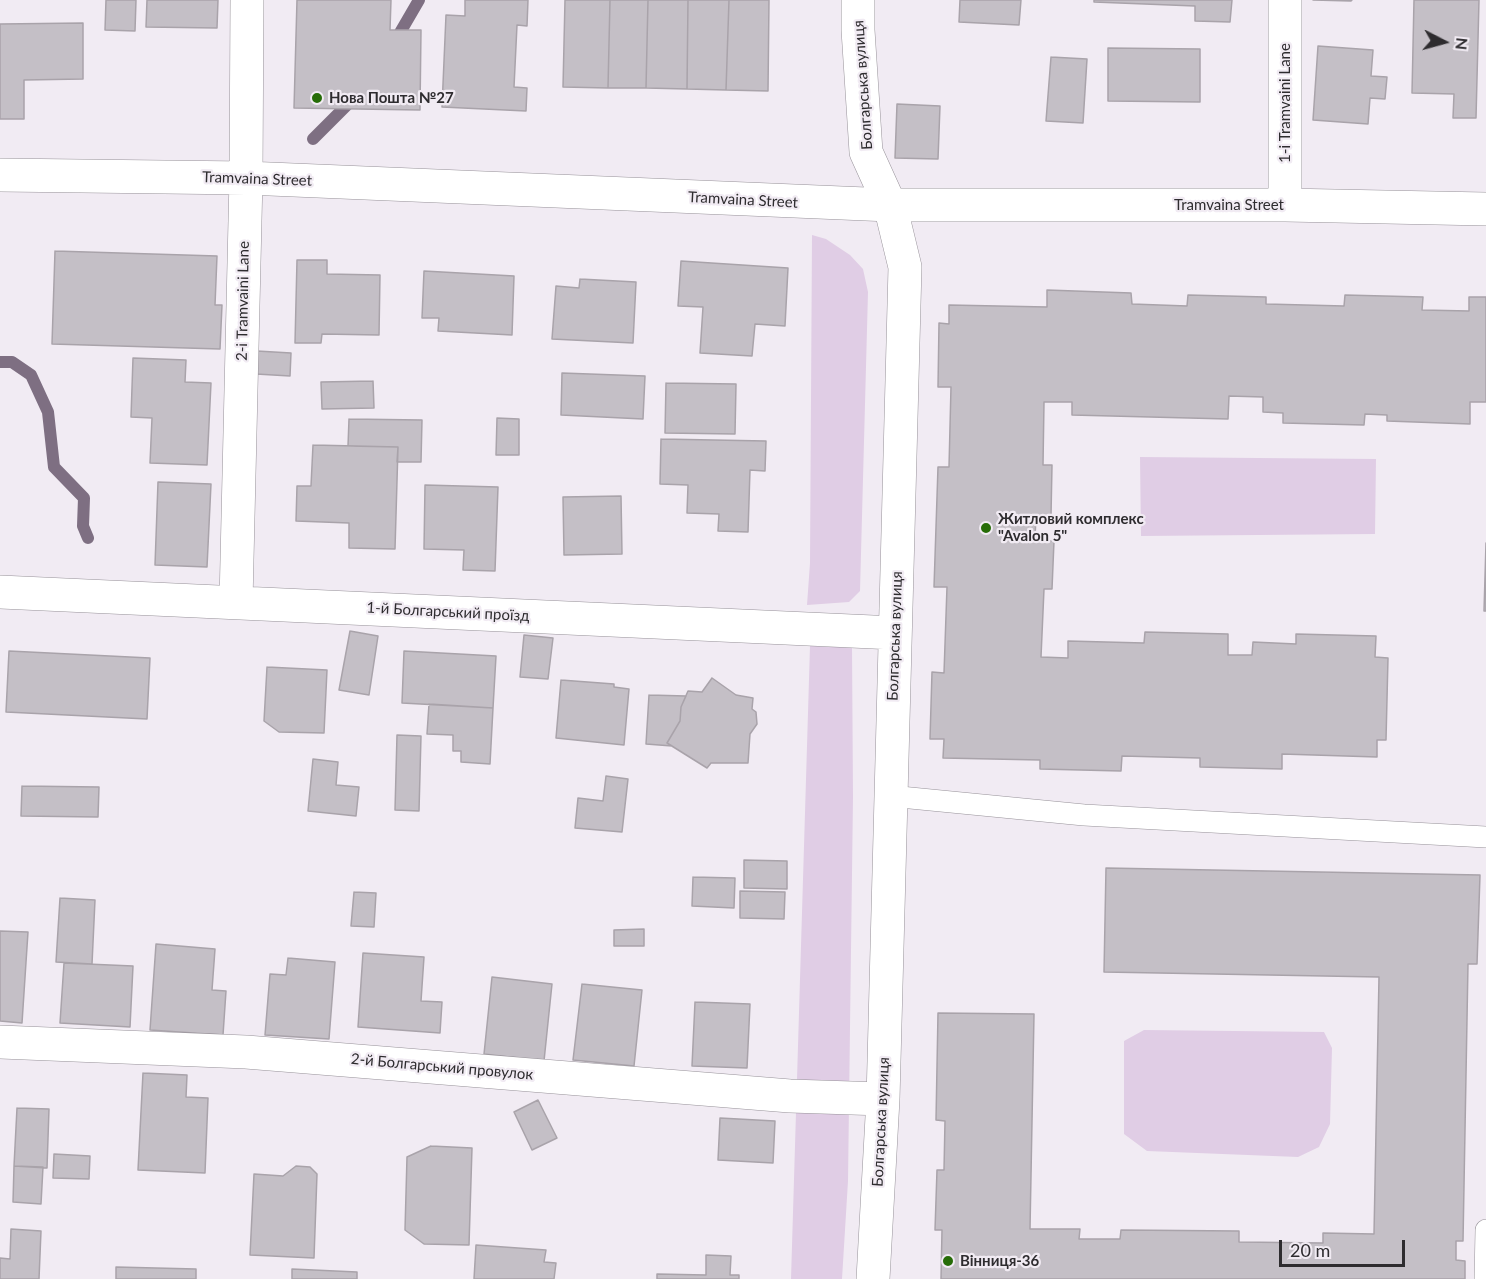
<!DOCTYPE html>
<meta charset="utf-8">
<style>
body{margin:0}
#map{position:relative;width:1486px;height:1279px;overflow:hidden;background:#f1ebf3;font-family:Lato,sans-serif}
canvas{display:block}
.north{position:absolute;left:1414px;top:12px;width:60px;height:60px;-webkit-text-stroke:4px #f1ebf3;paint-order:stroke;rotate:96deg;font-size:16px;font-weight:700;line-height:24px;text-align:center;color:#2e2c2f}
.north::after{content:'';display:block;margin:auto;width:21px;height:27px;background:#2e2c2f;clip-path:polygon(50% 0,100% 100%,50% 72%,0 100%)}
.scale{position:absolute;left:1279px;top:1240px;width:126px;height:27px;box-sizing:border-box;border:3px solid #2e2c2f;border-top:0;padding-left:8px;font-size:18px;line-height:21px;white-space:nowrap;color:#2e2c2f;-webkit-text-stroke:4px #f1ebf3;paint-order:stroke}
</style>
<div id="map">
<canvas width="1486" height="1279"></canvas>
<div class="north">N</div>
<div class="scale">20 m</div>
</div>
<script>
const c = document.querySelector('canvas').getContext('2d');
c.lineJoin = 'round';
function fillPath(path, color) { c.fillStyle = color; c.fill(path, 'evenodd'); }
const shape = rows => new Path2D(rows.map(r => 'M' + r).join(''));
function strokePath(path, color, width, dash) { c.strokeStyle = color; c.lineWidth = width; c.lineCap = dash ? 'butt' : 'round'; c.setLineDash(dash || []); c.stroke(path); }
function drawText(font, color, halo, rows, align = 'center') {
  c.font = font + ' Lato,sans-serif'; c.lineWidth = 4.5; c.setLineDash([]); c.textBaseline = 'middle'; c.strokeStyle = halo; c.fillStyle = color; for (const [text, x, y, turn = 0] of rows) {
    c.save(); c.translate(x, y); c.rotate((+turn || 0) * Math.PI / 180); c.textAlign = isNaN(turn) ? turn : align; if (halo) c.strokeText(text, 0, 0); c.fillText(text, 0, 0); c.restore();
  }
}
fillPath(shape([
 [812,235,826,239,850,255,863,269,868,292,860,591,849,602,807,605,810,563],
 [1140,457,1376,459,1375,534,1141,536],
 [810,646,852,647,853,797,848,1181,842,1279,791,1279],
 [1144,1030,1324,1032,1332,1048,1330,1124,1319,1147,1298,1157,1147,1151,1124,1134,1124,1041]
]), '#e0cde5');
strokePath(shape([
 [394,43,419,0],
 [313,139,354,98],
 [0,362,12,362,31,375,48,412,54,467,84,498,83,526,88,538]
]), '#7e6f82', 12);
const building = shape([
 [106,0,136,0,135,31,105,30,106,0],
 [147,0,218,0,217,28,146,27,147,0],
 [297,0,391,0,390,30,421,30,420,110,294,108,297,0],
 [465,0,528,0,527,26,517,25,514,87,527,88,526,111,442,107,446,15,465,16,465,0],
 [565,0,610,0,608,88,563,87,565,0],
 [610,0,648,0,646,88,608,88,610,0],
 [648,0,688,0,687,89,646,88,648,0],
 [688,0,729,0,726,90,687,89,688,0],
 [729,0,769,0,768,91,726,90,729,0],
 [960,0,1021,0,1019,25,959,22,960,0],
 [1094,0,1232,0,1230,22,1195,21,1195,6,1094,2,1094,0],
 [1313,0,1352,0,1351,1,1313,0],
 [1414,0,1479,0,1476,118,1453,118,1454,94,1412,93,1414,0],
 [83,23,83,79,24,80,24,119,0,119,0,24,83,23],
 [1318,46,1373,50,1371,76,1387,77,1385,99,1370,98,1368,124,1313,120,1318,46],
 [1108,48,1200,49,1200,102,1108,101,1108,48],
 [1051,57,1087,59,1083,123,1046,121,1051,57],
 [897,104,940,106,938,159,895,158,897,104],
 [55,251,217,256,215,305,222,305,220,349,52,344,55,251],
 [297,260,327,260,327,274,380,275,379,335,322,334,321,343,295,343,297,260],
 [681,261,788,268,785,326,755,324,752,356,700,353,703,307,678,306,681,261],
 [424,271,514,276,512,335,438,331,439,318,422,318,424,271],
 [580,279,636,282,633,343,552,339,556,286,579,288,580,279],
 [1047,290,1131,293,1132,304,1187,306,1188,295,1266,297,1266,304,1344,306,1345,295,1423,297,1422,310,1469,311,1469,297,1486,297,1486,402,1470,402,1470,424,1387,421,1387,415,1365,414,1364,425,1283,423,1283,413,1263,412,1263,397,1229,396,1228,419,1072,415,1072,402,1044,402,1043,465,1052,465,1051,516,1036,515,1035,540,1054,541,1052,589,1044,589,1041,657,1068,658,1068,641,1144,643,1145,632,1228,634,1228,655,1252,655,1253,642,1296,644,1296,634,1376,636,1375,657,1388,658,1386,740,1377,740,1377,757,1282,754,1282,769,1200,767,1200,758,1122,756,1121,771,1040,769,1040,760,943,758,944,739,930,739,932,672,944,673,947,587,934,587,938,467,949,467,951,387,938,387,939,323,949,324,949,305,1047,307,1047,290],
 [257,351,291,353,290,376,256,374,257,351],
 [133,358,186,360,185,382,211,383,207,465,150,463,152,418,131,417,133,358],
 [562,373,645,376,643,419,561,415,562,373],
 [373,381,374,408,322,409,321,382,373,381],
 [666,383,736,384,735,434,665,433,666,383],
 [497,418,519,419,519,455,496,455,497,418],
 [349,419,422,420,421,462,397,462,398,447,348,446,349,419],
 [661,439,766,441,765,471,750,470,748,532,718,531,719,514,687,513,688,485,660,484,661,439],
 [313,445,398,447,395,549,349,548,349,523,296,521,297,486,311,486,313,445],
 [158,482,211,484,207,567,155,565,158,482],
 [425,485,498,487,495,571,463,570,464,550,424,549,425,485],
 [621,496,622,554,564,555,563,497,621,496],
 [1486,543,1486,611,1484,611,1486,543],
 [350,631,378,636,369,695,339,690,350,631],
 [524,635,553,638,548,679,520,677,524,635],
 [9,651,150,658,147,719,6,712,9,651],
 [404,651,496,656,493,708,402,703,404,651],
 [267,667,327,670,324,733,279,732,264,721,267,667],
 [712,678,736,695,753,698,752,709,756,712,757,724,750,734,748,763,711,763,707,768,667,743,680,721,681,707,688,691,702,692,712,678],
 [561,680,614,684,614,687,629,689,624,745,556,738,561,680],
 [649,695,686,696,681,707,680,721,667,743,672,746,646,744,649,695],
 [429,704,493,708,490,764,461,762,461,751,453,751,453,735,427,734,429,704],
 [397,735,421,736,419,811,395,810,397,735],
 [313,759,338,762,336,785,359,787,356,816,308,811,313,759],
 [606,776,628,779,622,832,575,828,578,798,603,801,606,776],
 [22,786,99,787,98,817,21,816,22,786],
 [744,860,787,861,787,889,744,888,744,860],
 [1106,868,1480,875,1477,964,1468,964,1463,1241,1456,1241,1456,1260,1465,1261,1465,1279,941,1279,942,1230,935,1230,937,1170,944,1170,945,1121,936,1120,938,1013,1034,1014,1030,1229,1080,1229,1079,1239,1120,1239,1121,1230,1239,1231,1239,1242,1323,1243,1323,1233,1374,1234,1379,977,1104,972,1106,868],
 [693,877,735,878,734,908,692,906,693,877],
 [740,891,785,892,784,919,740,918,740,891],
 [354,892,376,893,374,927,351,926,354,892],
 [60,898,95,900,92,964,56,962,60,898],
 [644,929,644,946,614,946,614,930,644,929],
 [0,931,28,932,22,1023,0,1021,0,931],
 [156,944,215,949,212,990,226,991,223,1035,150,1030,156,944],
 [363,953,424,957,421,1001,442,1002,440,1033,358,1027,363,953],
 [288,958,335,962,329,1039,265,1035,270,974,286,975,288,958],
 [64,963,133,966,130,1027,60,1023,64,963],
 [492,977,552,984,544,1061,484,1054,492,977],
 [582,984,642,990,634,1066,573,1060,582,984],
 [695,1002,750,1004,747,1068,692,1066,695,1002],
 [143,1073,187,1075,186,1097,208,1098,205,1173,138,1170,143,1073],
 [538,1100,557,1138,532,1150,514,1112,538,1100],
 [17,1108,49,1109,47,1168,14,1166,17,1108],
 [720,1118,775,1121,773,1163,718,1160,720,1118],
 [431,1146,472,1148,469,1245,424,1244,405,1230,407,1157,431,1146],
 [54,1154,90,1156,89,1179,53,1178,54,1154],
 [14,1166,43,1167,41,1204,13,1202,14,1166],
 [296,1166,310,1167,317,1174,314,1258,250,1255,254,1174,283,1176,296,1166],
 [11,1229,41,1231,39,1279,0,1279,0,1258,10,1259,11,1229],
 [476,1245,546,1250,544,1262,556,1263,554,1279,474,1279,476,1245],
 [706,1255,731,1256,730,1275,739,1275,739,1279,657,1279,657,1274,706,1275,706,1255],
 [116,1267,196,1269,196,1279,116,1279,116,1267],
 [292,1269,357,1272,357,1279,292,1279,292,1269]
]);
fillPath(building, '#c4bfc6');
strokePath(building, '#a9a3aa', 1.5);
const service = shape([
 [890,796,1084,815,1486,837],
 [1485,1279,1486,1230]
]);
const minor = shape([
 [858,0,858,30,866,152,890,205,905,267,883,1099,873,1279],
 [0,175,246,178,890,205,1285,205,1486,209],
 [1285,205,1285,0],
 [0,592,895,633],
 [236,602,246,178,247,0],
 [0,1042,246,1052,790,1096,883,1099]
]);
strokePath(service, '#979299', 22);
strokePath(minor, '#979299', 34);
strokePath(service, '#fff', 21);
strokePath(minor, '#fff', 33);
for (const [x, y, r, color] of [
 [317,98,6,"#266c07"],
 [986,528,6,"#266c07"],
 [948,1261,6,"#266c07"]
]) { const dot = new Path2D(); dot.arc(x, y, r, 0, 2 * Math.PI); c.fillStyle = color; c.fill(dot); strokePath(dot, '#f1ebf3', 2); }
drawText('15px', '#2e2c2f', '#f1ebf3', [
 ["Болгарська вулиця",863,85,-94],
 ["1-i Tramvaini Lane",1285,103,-90],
 ["Tramvaina Street",257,179,2],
 ["Tramvaina Street",743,200,3],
 ["Tramvaina Street",1229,205],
 ["2-i Tramvaini Lane",243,301,-89],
 ["1-й Болгарський проїзд",448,612,3],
 ["Болгарська вулиця",895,636,-88],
 ["2-й Болгарський провулок",442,1067,5],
 ["Болгарська вулиця",881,1122,-87]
]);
drawText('bold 15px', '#2e2c2f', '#f1ebf3', [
 ["Нова Пошта №27",329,98],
 ["Житловий комплекс",998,519],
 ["\"Avalon 5\"",998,536],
 ["Вінниця-36",960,1261]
], 'left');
</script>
